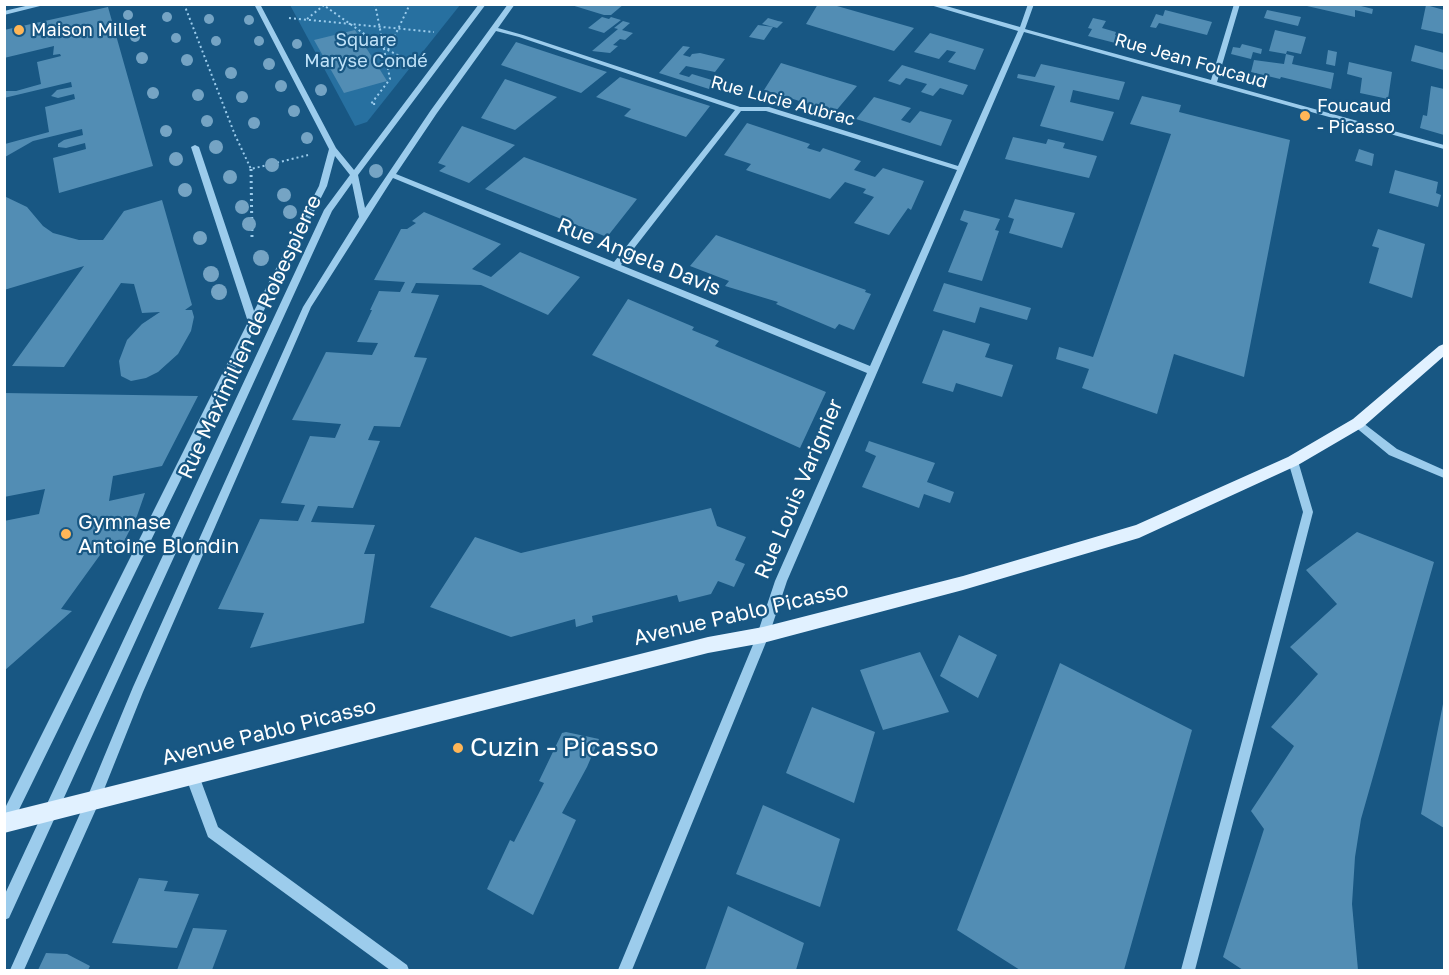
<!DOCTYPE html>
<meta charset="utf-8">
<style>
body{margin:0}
#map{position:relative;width:1449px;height:975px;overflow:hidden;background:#185783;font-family:"Golos Text",sans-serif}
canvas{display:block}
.frame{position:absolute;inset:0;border:6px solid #fff;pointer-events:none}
</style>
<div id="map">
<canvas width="1449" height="975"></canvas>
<div class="frame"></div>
</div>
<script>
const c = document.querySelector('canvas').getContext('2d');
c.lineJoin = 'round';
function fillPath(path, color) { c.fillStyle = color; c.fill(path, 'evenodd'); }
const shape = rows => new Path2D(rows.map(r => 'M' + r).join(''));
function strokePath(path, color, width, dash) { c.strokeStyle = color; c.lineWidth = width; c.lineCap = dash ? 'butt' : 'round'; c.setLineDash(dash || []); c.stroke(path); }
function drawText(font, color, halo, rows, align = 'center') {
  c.font = font + ' "Golos Text",sans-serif'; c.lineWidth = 4.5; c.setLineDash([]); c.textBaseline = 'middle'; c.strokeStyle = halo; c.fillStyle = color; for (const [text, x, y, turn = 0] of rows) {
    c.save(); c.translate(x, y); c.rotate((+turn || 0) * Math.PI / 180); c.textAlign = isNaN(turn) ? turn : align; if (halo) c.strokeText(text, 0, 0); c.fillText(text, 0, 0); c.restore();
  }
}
fillPath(shape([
 [290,5,460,5,367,122,355,126]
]), '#2770a0');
fillPath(shape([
 [568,4,624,4,611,15,604,15],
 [818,4,830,4,914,28,894,51,806,24],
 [1307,4,1353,4,1373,9,1372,14,1355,10,1355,17,1307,6],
 [1426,5,1444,10,1444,34,1421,29],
 [108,7,153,166,59,193,53,158,86,149,85,143,66,148,58,147,58,144,64,140,83,135,82,129,33,141,5,157,5,144,49,132,45,107,75,99,74,94,58,98,51,96,57,90,72,87,71,82,4,98,4,91,16,91,41,84,37,62,61,56,60,54,53,55,54,46,4,58,4,30],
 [1165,10,1212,22,1207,35,1159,23,1156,28,1150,27,1156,14,1163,16],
 [1267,10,1301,17,1298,26,1264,18],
 [602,17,609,19,611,17,621,20,604,33,588,28],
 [768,18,778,21,783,22,777,28,762,24],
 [1093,18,1106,21,1102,28,1116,32,1115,35,1128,35,1123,45,1088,36,1092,29,1088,28],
 [623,21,630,23,622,30,633,33,625,40,620,39,613,45,618,46,610,53,592,51,618,29,614,28],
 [758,25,773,27,764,40,749,37],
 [355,30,387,81,344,93,314,40],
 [1275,30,1306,37,1301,54,1287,51,1286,54,1269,51],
 [930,33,984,49,975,70,948,62,956,52,947,50,939,59,914,52],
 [516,42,607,72,581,93,501,65],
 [1242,44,1262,49,1261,54,1253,52,1251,59,1231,54,1233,47,1240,48],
 [1415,45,1444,53,1444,70,1411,61],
 [683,46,690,47,683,55,690,57,692,54,700,53,725,59,715,72,686,66,679,74,689,77,692,74,715,81,709,89,659,73],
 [1328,50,1337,52,1335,66,1326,64],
 [1286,54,1294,56,1292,64,1334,73,1331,89,1281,77,1280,79,1251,72,1254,60,1284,64],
 [1349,62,1392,72,1388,99,1360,93,1362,78,1347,74],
 [781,63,830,78,857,86,835,112,764,90],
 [1041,64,1125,82,1119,100,1073,90,1070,102,1114,112,1103,141,1040,126,1055,86,1017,78,1018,74,1035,77],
 [902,65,968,85,963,95,940,88,933,96,921,92,927,84,906,78,900,85,888,81],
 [620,77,710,106,686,137,624,116,631,109,596,97],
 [505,79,557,97,515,130,481,118],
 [1431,86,1444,89,1444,135,1420,128,1423,115,1427,116],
 [1142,96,1181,105,1179,112,1290,140,1244,377,1174,354,1157,414,1082,388,1089,369,1056,359,1059,347,1093,357,1171,134,1130,124],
 [874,97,911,108,901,120,910,123,920,111,952,120,941,146,856,119],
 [747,123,810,144,807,148,820,152,823,148,861,161,854,170,875,177,883,168,924,181,911,210,908,208,889,235,877,231,854,223,874,197,863,193,866,189,845,182,830,199,746,170,751,164,724,155],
 [462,126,515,145,469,183,439,171,446,166,438,163],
 [1013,137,1046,144,1048,139,1065,143,1063,148,1097,156,1089,178,1005,159],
 [1359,149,1374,154,1372,166,1355,161],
 [524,157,543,164,637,199,607,237,485,189],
 [1395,170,1438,182,1436,193,1441,195,1438,207,1389,193],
 [4,196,27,207,43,226,53,233,79,240,103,240,124,211,162,200,192,305,185,310,192,310,194,317,191,331,178,354,158,372,146,378,131,381,121,376,119,361,127,340,142,324,160,312,142,313,134,284,121,283,64,367,12,366,84,266,4,290],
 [1015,199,1075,213,1062,248,1009,233,1014,219,1008,217],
 [964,210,1000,219,995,230,999,231,982,281,948,272,968,223,960,220],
 [424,212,501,244,472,269,491,277,520,252,580,277,548,315,481,285,416,283,411,293,439,295,414,357,427,358,400,427,374,426,368,440,380,441,353,508,318,506,311,522,375,525,364,554,375,554,364,623,250,648,264,613,218,609,260,519,298,521,305,505,281,503,310,436,335,438,341,424,292,420,326,352,372,355,378,343,357,342,372,310,370,310,379,291,400,292,405,282,374,280,401,229,407,229,416,223,412,221],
 [1378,229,1425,244,1412,298,1369,283,1379,248,1372,246],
 [716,235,866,290,865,292,871,294,854,330,839,324,835,329,776,304,778,302,725,286,729,281,690,266],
 [944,283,1031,308,1027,320,980,307,975,323,933,311],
 [628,299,694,327,692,330,719,341,715,346,826,392,800,448,592,355],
 [943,330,990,344,985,357,1013,365,1002,397,956,383,953,392,922,383],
 [4,393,198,396,162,466,113,476,109,501,145,493,137,516,121,547,100,555,61,609,72,611,4,671,4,521,39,514,45,489,4,497],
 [869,441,935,463,927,482,954,492,950,503,924,494,919,508,862,487,876,456,865,451],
 [711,508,717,526,746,537,735,560,745,564,734,587,718,581,711,594,679,602,677,595,592,616,593,622,576,627,575,619,511,637,430,607,475,537,521,553],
 [1357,532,1434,562,1361,819,1355,857,1352,904,1358,970,1243,970,1223,957,1264,829,1251,811,1294,746,1271,727,1318,674,1290,647,1337,604,1306,570],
 [959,635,997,655,978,698,940,676],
 [920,652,949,712,883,730,860,670],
 [1060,663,1192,730,1124,970,1020,970,957,930],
 [1443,704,1444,704,1444,828,1421,814],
 [812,707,875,732,854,803,786,773],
 [566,732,599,739,587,767,562,813,576,820,533,915,487,889,510,840,514,842,544,783,539,781,562,733],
 [763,805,840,839,820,907,736,874],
 [139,878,168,881,164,891,199,894,177,948,112,943],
 [728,906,804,943,796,970,705,970],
 [193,928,227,930,212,970,177,970],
 [46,953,67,954,90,966,88,970,38,970]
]), '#528db4');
strokePath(shape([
 [184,4,235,135,251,169,308,155],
 [322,4,384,48,411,62],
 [375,4,390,79,371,104,378,104],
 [289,18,434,32],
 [307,19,324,5],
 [388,50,410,4]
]), '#9cccec', 2, [2, 3]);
strokePath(shape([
 [251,169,252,238]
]), '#9cccec', 3, [2, 4]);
fillPath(shape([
 [34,4,48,4,4,15,4,11,34,4],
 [254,4,260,4,336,148,354,170,479,4,486,4,358,175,365,208,431,110,508,4,515,4,498,28,523,35,740,107,769,107,958,166,1018,31,927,4,939,4,1020,27,1028,4,1034,4,1025,29,1211,80,1234,4,1240,4,1217,82,1444,145,1444,149,1024,32,787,581,769,635,632,970,618,970,757,635,775,581,867,373,393,178,311,307,143,692,97,807,24,970,10,970,87,798,133,687,303,307,359,217,352,183,332,211,9,918,4,920,4,896,324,210,350,175,335,156,327,186,258,322,10,828,4,830,4,810,248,322,191,147,195,145,199,147,254,311,319,186,329,149,254,4],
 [496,31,519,37,735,110,614,262,396,174,437,113,496,31],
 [741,111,766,111,957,170,870,366,621,265,741,111],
 [1358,419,1397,449,1444,470,1444,478,1389,455,1354,426,1353,423,1358,419],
 [1293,457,1297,458,1298,461,1313,512,1195,970,1181,970,1303,512,1288,461,1289,458,1293,457],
 [192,768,197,770,218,827,407,965,409,970,390,970,208,837,185,775,187,770,192,768]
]), '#9cccec');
fillPath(shape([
 [1444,344,1444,356,1363,427,1298,465,1139,538,963,590,763,643,708,653,4,833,4,813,708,637,763,627,963,576,1136,525,1288,457,1353,419,1439,346,1444,344]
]), '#e1f1ff');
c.fillStyle = '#75a4c4';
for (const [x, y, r] of [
 [128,15,5],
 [167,17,5],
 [209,19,5],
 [249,20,5],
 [135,37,5],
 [176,38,5],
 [216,41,5],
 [259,41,5],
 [297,44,5],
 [142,58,6],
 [187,60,6],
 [269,64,6],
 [231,73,6],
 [281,86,6],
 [321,90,6],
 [153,93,6],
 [198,95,6],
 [242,97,6],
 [294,111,6],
 [207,121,6],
 [254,123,6],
 [166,131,6],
 [307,138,6],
 [216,147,7],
 [176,159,7],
 [272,165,7],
 [376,171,7],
 [230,177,7],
 [185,190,7],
 [284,195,7],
 [242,207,7],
 [290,212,7],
 [249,224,7],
 [200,238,7],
 [261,258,8],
 [211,274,8],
 [219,292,8]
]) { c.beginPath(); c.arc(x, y, r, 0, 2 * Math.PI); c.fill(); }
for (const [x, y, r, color] of [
 [19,30,6,"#ffb657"],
 [1305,116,6,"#ffb657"],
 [66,534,6,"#ffb657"],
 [458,748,6,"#ffb657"]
]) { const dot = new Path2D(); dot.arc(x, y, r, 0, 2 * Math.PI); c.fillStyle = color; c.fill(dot); strokePath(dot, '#185783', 2); }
drawText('18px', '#fff', '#185783', [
 ["Maison Millet",31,30],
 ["Foucaud",1317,106],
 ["- Picasso",1317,127]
], 'left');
drawText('18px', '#c1e3f9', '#185783', [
 ["Square",366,40],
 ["Maryse Condé",366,61]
]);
drawText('18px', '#fff', '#185783', [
 ["Rue Jean Foucaud",1191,61,16],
 ["Rue Lucie Aubrac",783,101,15]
]);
drawText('21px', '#fff', '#185783', [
 ["Rue Angela Davis",639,257,22],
 ["Rue Maximilien de Robespierre",250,337,-65],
 ["Rue Louis Varignier",799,489,-67],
 ["Avenue Pablo Picasso",741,614,-13],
 ["Avenue Pablo Picasso",269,732,-14]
]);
drawText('21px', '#fff', '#185783', [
 ["Gymnase",78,522],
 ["Antoine Blondin",78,546]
], 'left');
drawText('26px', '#fff', '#185783', [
 ["Cuzin - Picasso",470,748]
], 'left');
</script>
